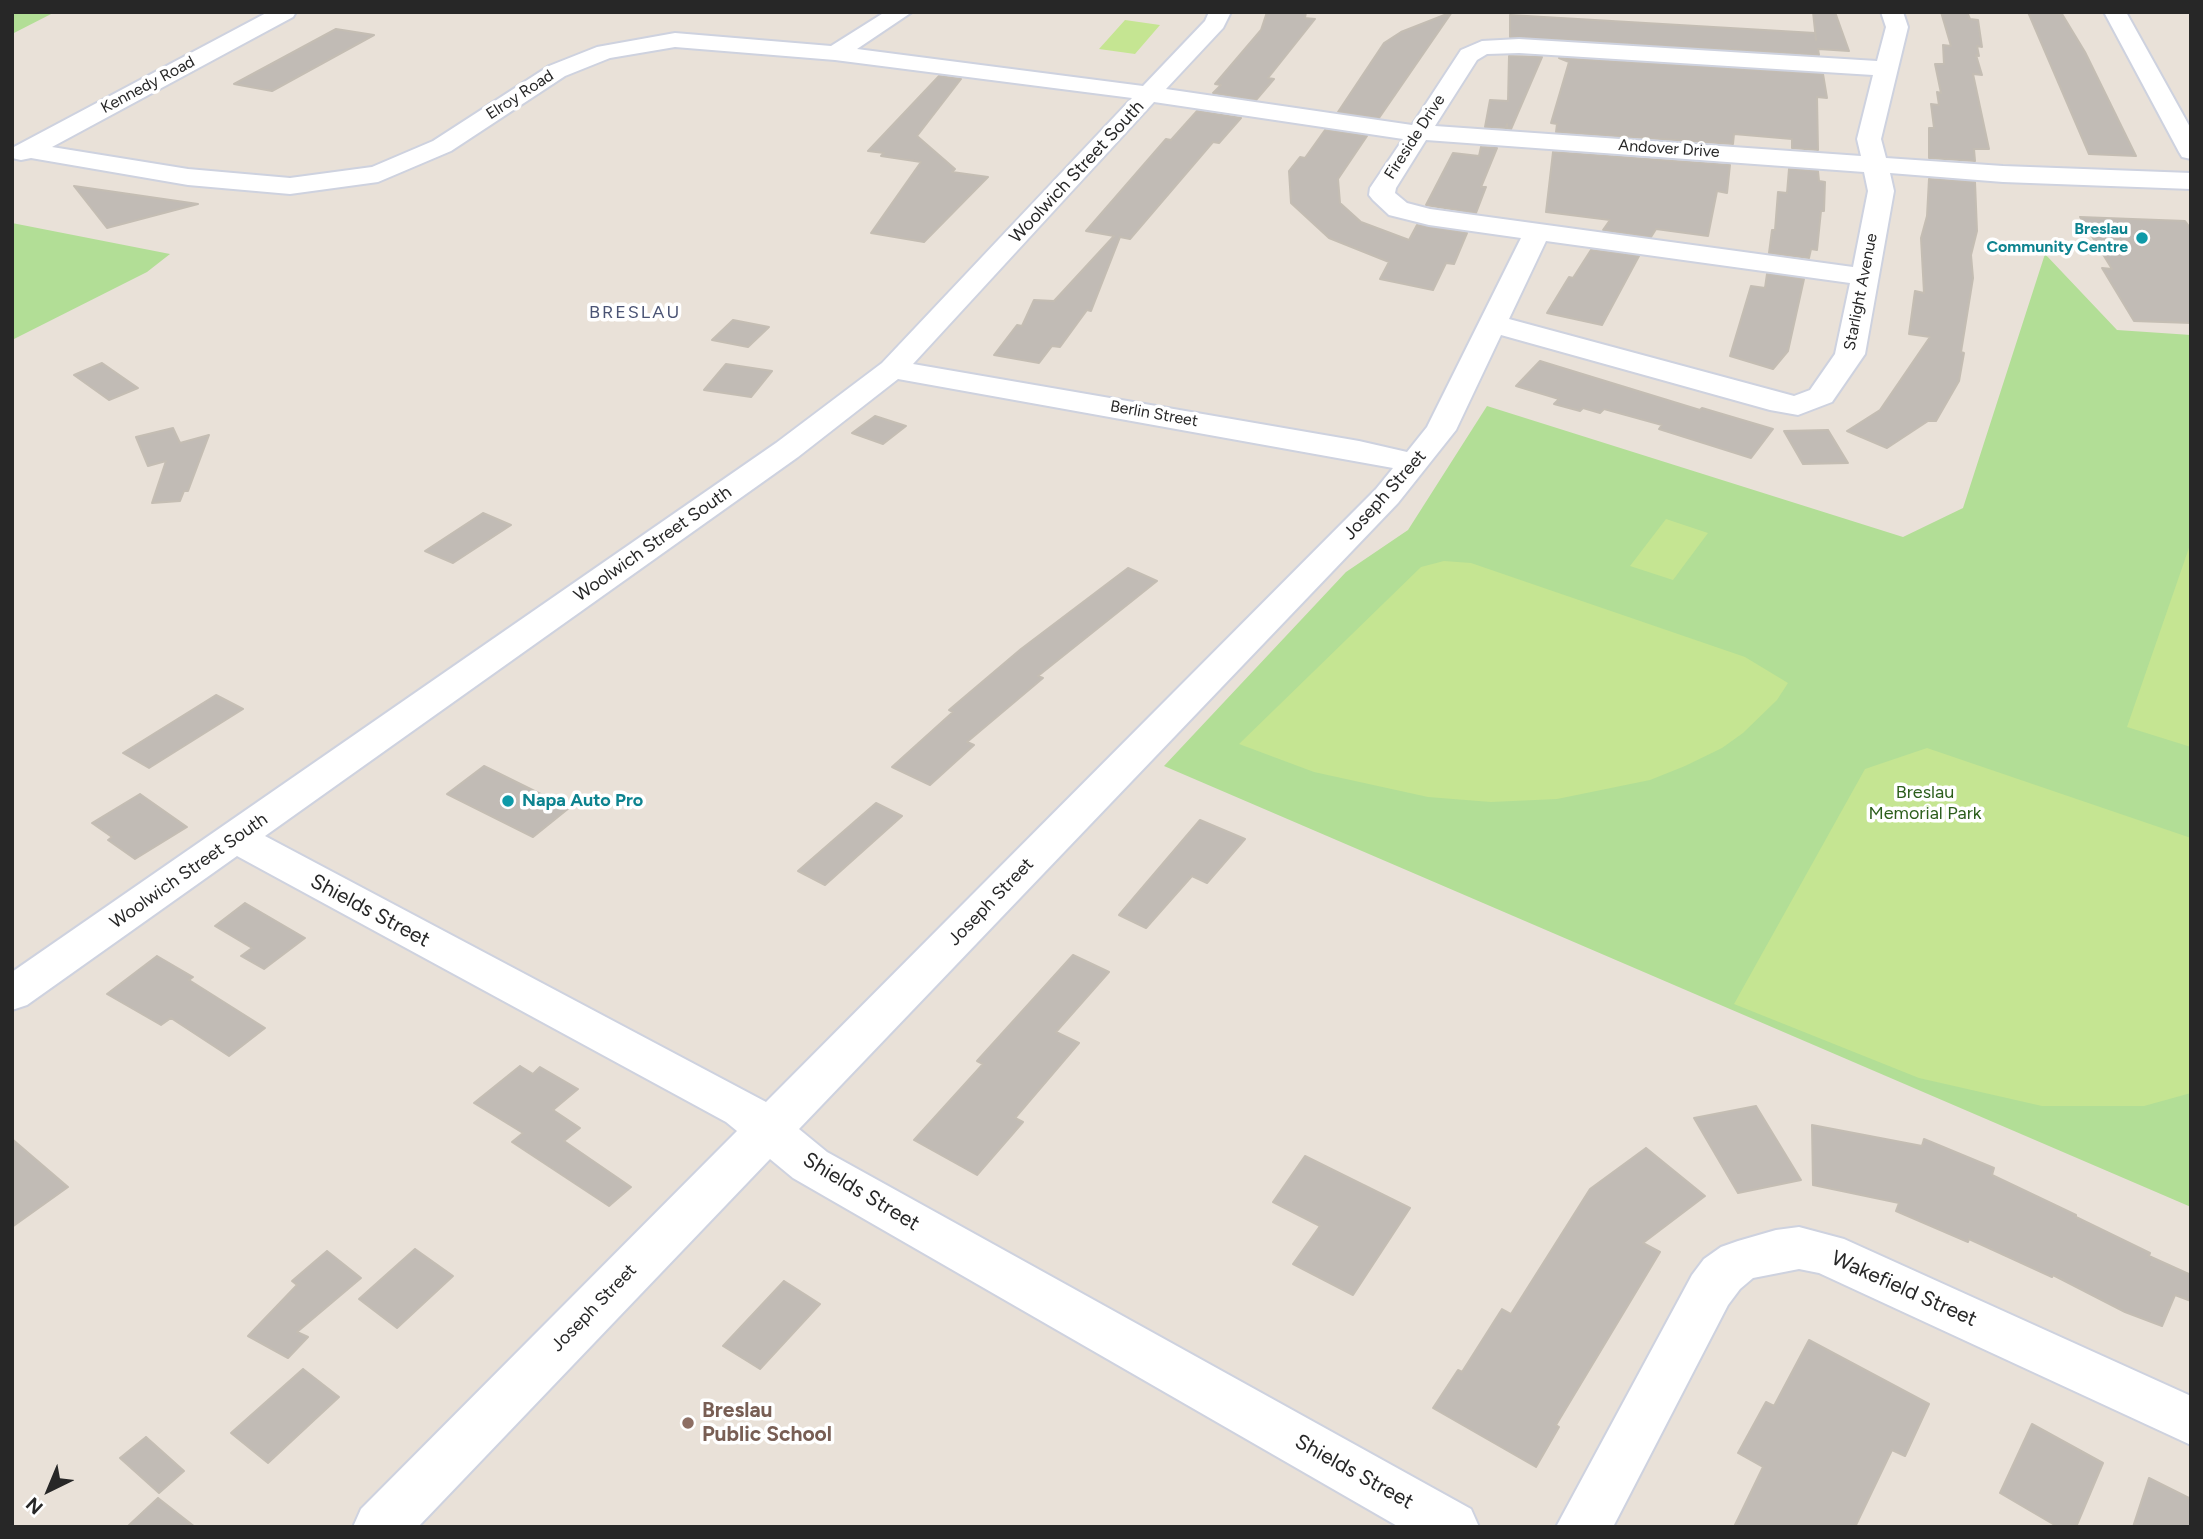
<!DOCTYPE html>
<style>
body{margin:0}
#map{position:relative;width:2203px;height:1539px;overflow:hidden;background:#e9e1d8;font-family:Figtree,sans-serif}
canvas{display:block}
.frame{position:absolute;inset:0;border:14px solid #272727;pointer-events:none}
.north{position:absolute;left:14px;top:1455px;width:70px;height:70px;-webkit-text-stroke:5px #fff;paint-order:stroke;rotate:223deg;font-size:19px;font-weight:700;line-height:28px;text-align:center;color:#272727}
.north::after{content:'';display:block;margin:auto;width:24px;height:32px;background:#272727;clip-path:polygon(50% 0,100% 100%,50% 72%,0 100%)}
</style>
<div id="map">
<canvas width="2203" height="1539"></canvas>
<div class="frame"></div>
<div class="north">N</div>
</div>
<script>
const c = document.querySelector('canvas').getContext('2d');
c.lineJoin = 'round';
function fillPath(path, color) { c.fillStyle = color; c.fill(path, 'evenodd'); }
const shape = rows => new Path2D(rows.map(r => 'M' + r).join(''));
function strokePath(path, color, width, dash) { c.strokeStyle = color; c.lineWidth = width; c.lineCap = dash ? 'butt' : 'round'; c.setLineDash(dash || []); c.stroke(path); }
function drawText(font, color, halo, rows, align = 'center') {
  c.font = font + ' Figtree,sans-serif'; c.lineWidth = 7; c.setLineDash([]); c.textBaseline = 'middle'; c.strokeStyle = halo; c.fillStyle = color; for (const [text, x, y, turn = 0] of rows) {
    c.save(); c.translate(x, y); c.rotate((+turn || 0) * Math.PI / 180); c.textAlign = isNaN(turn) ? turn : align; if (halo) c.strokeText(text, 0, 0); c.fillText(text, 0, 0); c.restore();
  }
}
fillPath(shape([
 [12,12,55,12,12,34],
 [12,223,170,254,147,272,12,340],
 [2045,254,2117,330,2191,335,2191,1207,1164,766,1346,572,1408,530,1487,406,1903,537,1963,508]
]), '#b2de96');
fillPath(shape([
 [1125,20,1160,25,1135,54,1099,49],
 [1666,519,1708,533,1673,580,1630,566],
 [2191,542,2191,747,2127,727],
 [1444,561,1471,563,1745,657,1788,683,1777,700,1743,733,1722,748,1685,766,1650,780,1557,799,1491,802,1428,797,1314,772,1239,744,1421,567],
 [1927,748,2191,838,2191,1093,2144,1106,2042,1106,1919,1078,1734,1004,1865,769]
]), '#c5e592');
const building = shape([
 [1267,12,1306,12,1305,18,1315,19,1268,78,1274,79,1256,100,1213,93,1221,85,1215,84,1261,30,1267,12],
 [1452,12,1379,118,1338,112,1384,43,1401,32,1452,12],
 [1813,12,1835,12,1849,51,1818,49,1819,55,1510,37,1510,15,1815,33,1816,40,1813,12],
 [1941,12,1967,12,1970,19,1978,20,1982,47,1977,46,1979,56,1976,55,1982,75,1973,74,1989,149,1974,149,1975,161,1929,158,1929,128,1934,128,1931,104,1939,105,1937,92,1941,93,1935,64,1944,64,1943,45,1951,46,1941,12],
 [2028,12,2062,14,2085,52,2136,156,2089,154,2028,12],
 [336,29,374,35,272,91,234,84,336,29],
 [1509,56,1542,57,1511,129,1507,128,1507,124,1506,128,1485,127,1490,100,1508,101,1509,56],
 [1559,58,1823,74,1827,98,1817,97,1818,150,1792,148,1792,139,1734,134,1733,144,1556,132,1557,124,1551,123,1569,62,1559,58],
 [939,76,961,79,917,136,955,169,952,172,988,177,924,242,871,233,921,162,881,156,884,153,868,151,939,76],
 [1197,111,1241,118,1219,143,1213,142,1130,239,1120,237,1091,311,1087,310,1060,347,1052,346,1039,363,994,355,1017,325,1022,326,1034,300,1054,301,1114,236,1086,231,1166,139,1171,140,1197,111],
 [1325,130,1367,136,1338,179,1340,203,1361,222,1409,240,1417,225,1467,233,1454,264,1446,263,1433,290,1380,279,1389,262,1329,238,1291,203,1289,171,1300,157,1305,158,1325,130],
 [1481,147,1497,148,1481,187,1486,187,1476,213,1426,205,1453,153,1479,156,1481,147],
 [1553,152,1730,165,1727,193,1717,191,1708,236,1656,229,1651,237,1603,230,1610,220,1546,212,1553,152],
 [1789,169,1818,171,1819,181,1825,182,1824,211,1821,211,1817,250,1811,249,1809,258,1769,253,1772,230,1775,230,1778,192,1787,193,1789,169],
 [1929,179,1975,182,1977,231,1971,255,1973,278,1961,352,1964,353,1959,381,1936,421,1928,421,1887,448,1847,431,1880,410,1930,337,1909,334,1915,291,1924,293,1921,238,1927,216,1929,179],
 [74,186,198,204,107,228,74,186],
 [2080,217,2185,221,2191,229,2191,323,2134,321,2102,268,2112,269,2080,217],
 [1591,250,1639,256,1602,325,1547,313,1569,277,1573,278,1591,250],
 [1767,274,1804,279,1788,351,1773,369,1730,356,1751,286,1765,288,1767,274],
 [733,320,769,327,748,347,712,340,733,320],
 [1540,361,1700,410,1702,408,1773,429,1751,458,1659,429,1662,425,1604,409,1600,413,1583,408,1580,411,1554,404,1559,399,1516,386,1540,361],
 [102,363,138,388,109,400,74,375,102,363],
 [726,364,772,371,751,397,704,390,726,364],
 [875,416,906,426,883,444,852,433,875,416],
 [173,428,180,443,209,435,188,491,184,491,180,501,152,503,166,461,148,466,136,437,173,428],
 [1828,430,1848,463,1803,464,1784,431,1828,430],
 [483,513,511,525,453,563,425,551,483,513],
 [1128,568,1157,581,1038,676,1043,678,967,742,974,745,930,785,892,767,953,712,949,710,1021,649,1128,568],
 [216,695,243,709,149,768,123,753,216,695],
 [484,766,569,808,533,837,447,794,484,766],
 [140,794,187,827,135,859,108,840,112,837,92,823,140,794],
 [876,803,902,816,825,885,798,871,876,803],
 [1200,820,1245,839,1207,883,1192,876,1146,928,1119,915,1200,820],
 [245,903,305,938,264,969,241,956,252,948,215,926,245,903],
 [1073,955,1109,972,1056,1032,1079,1043,1015,1118,1023,1122,977,1175,914,1140,983,1064,977,1061,1073,955],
 [157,956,193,977,189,980,265,1028,229,1056,171,1018,161,1025,107,994,157,956],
 [520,1066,533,1074,540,1067,578,1089,553,1110,580,1128,564,1141,631,1187,609,1206,512,1142,523,1133,474,1103,520,1066],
 [1756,1106,1801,1180,1738,1193,1694,1118,1756,1106],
 [1812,1125,1922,1146,1924,1139,1994,1168,1992,1175,2076,1215,2076,1217,2150,1253,2149,1256,2191,1275,2191,1301,2175,1295,2162,1326,2125,1312,2053,1275,2052,1277,1969,1239,1968,1242,1896,1211,1899,1203,1813,1185,1812,1125],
 [12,1139,68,1187,12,1227,12,1139],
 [1646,1148,1705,1196,1643,1243,1660,1252,1556,1425,1559,1427,1536,1467,1433,1408,1458,1370,1462,1372,1502,1309,1511,1314,1590,1189,1646,1148],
 [1305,1156,1410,1208,1353,1295,1293,1264,1320,1226,1273,1202,1305,1156],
 [415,1249,453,1276,397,1328,359,1299,415,1249],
 [327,1251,361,1278,297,1332,308,1337,288,1358,248,1336,297,1285,292,1281,327,1251],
 [784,1281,820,1304,760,1369,723,1346,784,1281],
 [1809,1340,1929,1404,1905,1456,1892,1450,1855,1527,1734,1527,1763,1467,1738,1453,1766,1402,1774,1406,1809,1340],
 [303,1369,339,1397,268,1463,231,1433,303,1369],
 [2032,1424,2103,1463,2076,1527,2058,1527,2000,1493,2032,1424],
 [146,1437,184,1471,159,1493,120,1458,146,1437],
 [2149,1478,2191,1499,2191,1527,2133,1527,2149,1478],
 [158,1498,195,1527,127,1527,158,1498]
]);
fillPath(building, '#c1bbb5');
strokePath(building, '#c4bdb3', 2);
const minor = shape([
 [268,12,296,12,293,17,52,147,188,169,290,178,372,167,433,141,549,66,597,47,675,33,831,46,885,12,912,12,857,49,1143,86,1205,21,1209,12,1231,12,1223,28,1166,89,1412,125,1461,50,1482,41,1519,39,1877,61,1886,27,1881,12,1903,12,1908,27,1881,139,1886,158,2003,166,2191,173,2191,189,2003,182,1890,173,1894,191,1865,354,1832,402,1798,415,1770,410,1501,335,1456,430,1398,503,799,1129,827,1152,1471,1509,1479,1527,1399,1527,793,1178,770,1159,418,1527,353,1527,361,1509,737,1131,726,1122,237,856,27,1005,12,1010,12,972,776,443,882,363,1132,98,835,60,675,47,610,58,565,76,451,151,378,182,290,194,188,185,31,158,21,160,12,158,12,148,268,12],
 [1519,53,1873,75,1857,139,1861,156,1435,126,1477,60,1487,54,1519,53],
 [1154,102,1403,139,1370,188,1369,195,1373,200,1389,215,1429,225,1521,238,1427,427,1407,452,1359,441,913,364,1154,102],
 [1426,140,1864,172,1868,191,1853,267,1430,209,1407,203,1395,193,1396,188,1426,140],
 [1546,241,1850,283,1835,354,1810,390,1794,396,1509,319,1546,241],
 [898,379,1393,468,1376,489,766,1102,265,836,798,457,898,379],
 [2104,12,2126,12,2191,129,2191,159,2182,157,2179,152,2104,12],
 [1799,1227,1844,1239,2191,1396,2191,1445,1819,1273,1799,1269,1753,1278,1740,1289,1728,1305,1613,1527,1556,1527,1692,1275,1704,1259,1721,1247,1738,1241,1776,1230,1799,1227]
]);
strokePath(minor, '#ced2df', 4);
fillPath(minor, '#fff');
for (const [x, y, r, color] of [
 [2142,238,7,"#0f9aa8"],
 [508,801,7,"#0f9aa8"],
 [688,1423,7,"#8d6e63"]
]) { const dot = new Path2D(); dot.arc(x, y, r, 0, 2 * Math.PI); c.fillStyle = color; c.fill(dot); strokePath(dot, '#fff', 2.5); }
drawText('16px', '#272727', '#fff', [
 ["Kennedy Road",148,85,-28],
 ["Elroy Road",520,95,-33],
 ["Fireside Drive",1415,137,-57],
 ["Andover Drive",1669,149,4],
 ["Starlight Avenue",1861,292,-79],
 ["Berlin Street",1154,414,10]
]);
drawText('bold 16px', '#0d838f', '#fff', [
 ["Breslau",2128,229],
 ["Community Centre",2128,247]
], 'right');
drawText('18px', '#272727', '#fff', [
 ["Woolwich Street South",1077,172,-47],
 ["Joseph Street",1385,495,-48],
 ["Woolwich Street South",653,544,-35],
 ["Woolwich Street South",189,871,-35],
 ["Joseph Street",991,902,-46],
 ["Joseph Street",594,1308,-46]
]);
c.letterSpacing = '2px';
drawText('18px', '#4a5374', '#fff', [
 ["BRESLAU",635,313]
]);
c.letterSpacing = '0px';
drawText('18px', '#2c5e1c', '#fff', [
 ["Breslau",1925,793],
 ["Memorial Park",1925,814]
]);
drawText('bold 18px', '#0d838f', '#fff', [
 ["Napa Auto Pro",522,801]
], 'left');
drawText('21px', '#272727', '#fff', [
 ["Shields Street",370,911,28],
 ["Shields Street",861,1192,31],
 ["Wakefield Street",1904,1289,24],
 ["Shields Street",1354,1472,29]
]);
drawText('bold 21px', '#785e54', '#fff', [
 ["Breslau",702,1411],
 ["Public School",702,1435]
], 'left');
</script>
